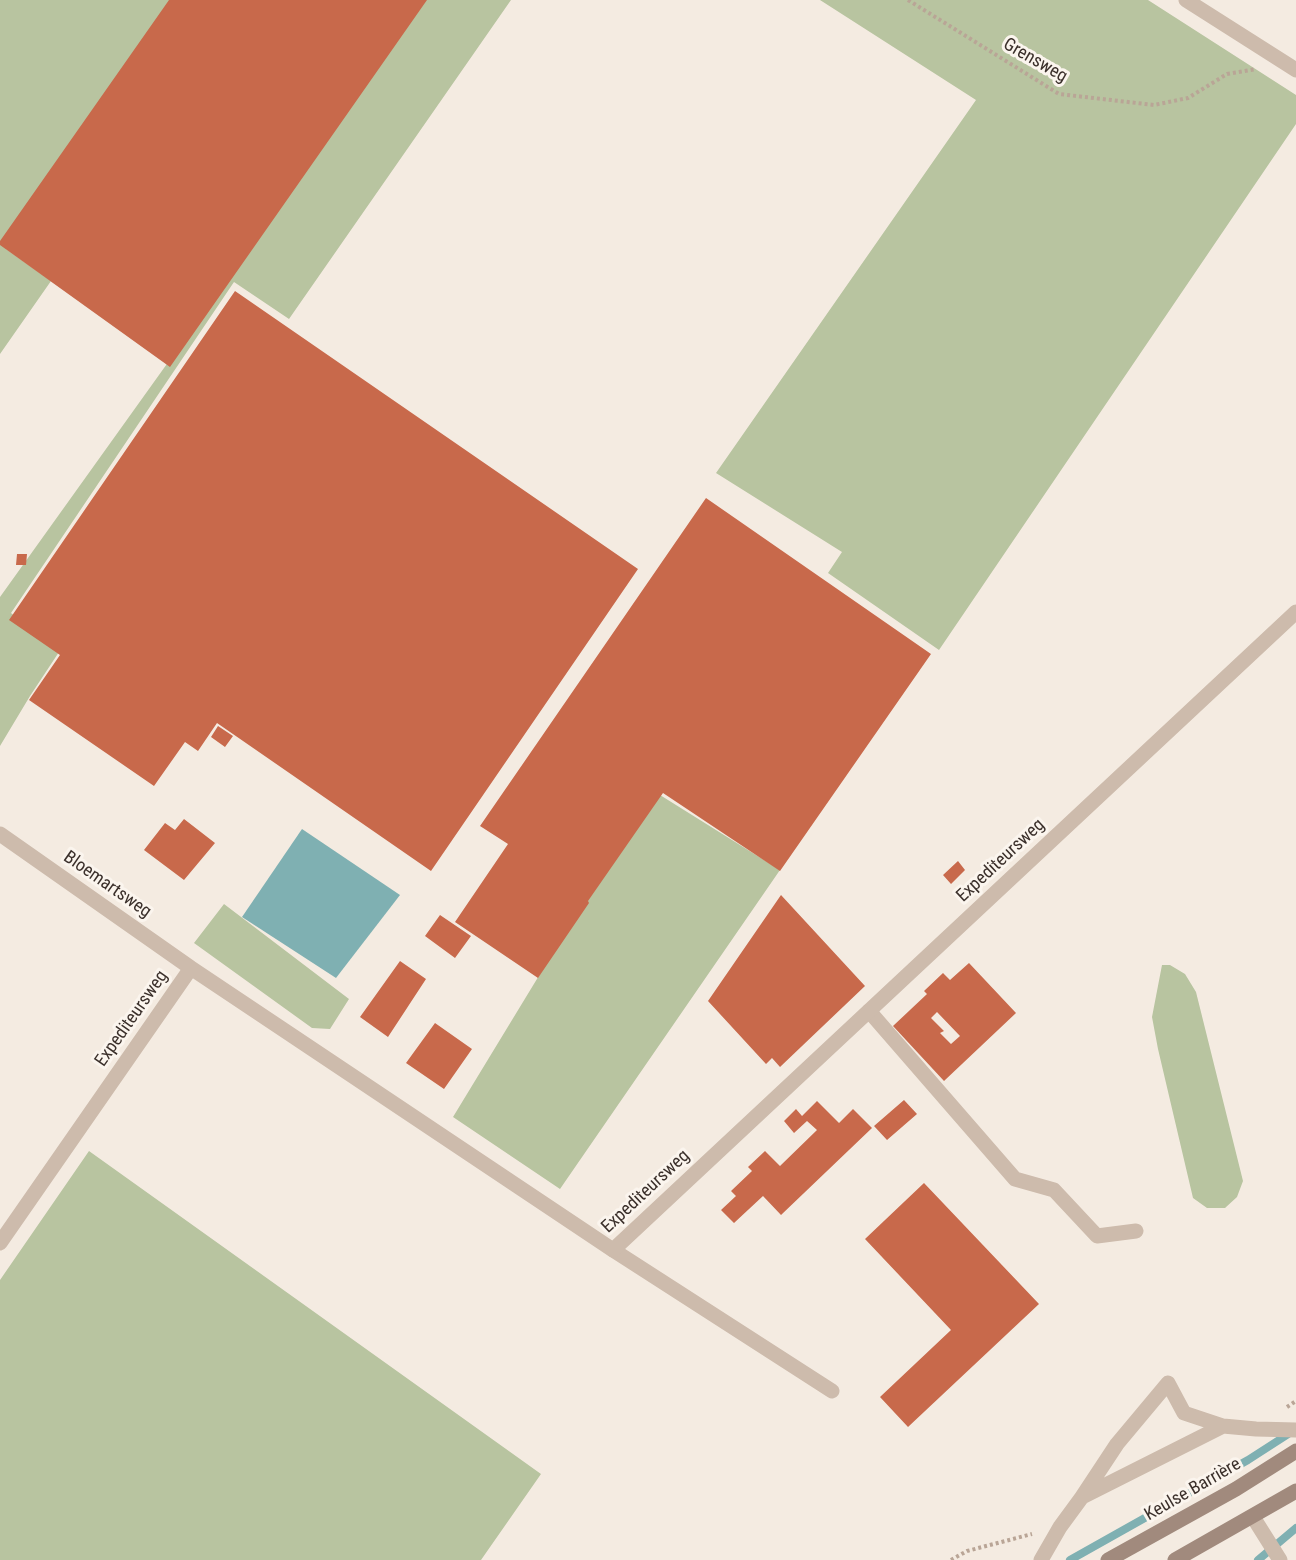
<!DOCTYPE html>
<meta charset="utf-8">
<style>
body{margin:0}
canvas{display:block;background:#f4ebe1}
</style>
<canvas width="1296" height="1560"></canvas>
<script>
const c = document.querySelector('canvas').getContext('2d');
c.lineJoin = 'round';
function fillPath(path, color) { c.fillStyle = color; c.fill(path, 'evenodd'); }
const shape = rows => new Path2D(rows.map(r => 'M' + r).join(''));
function strokePath(path, color, width, dash) { c.strokeStyle = color; c.lineWidth = width; c.lineCap = dash ? 'butt' : 'round'; c.setLineDash(dash || []); c.stroke(path); }
function drawText(font, color, halo, rows, align = 'center') {
  c.font = font + ' "Roboto Condensed",sans-serif'; c.lineWidth = 6; c.setLineDash([]); c.textBaseline = 'middle'; c.strokeStyle = halo; c.fillStyle = color; for (const [text, x, y, turn = 0] of rows) {
    c.save(); c.translate(x, y); c.rotate((+turn || 0) * Math.PI / 180); c.textAlign = isNaN(turn) ? turn : align; if (halo) c.strokeText(text, 0, 0); c.fillText(text, 0, 0); c.restore();
  }
}
fillPath(shape([
 [0,0,180,0,6,249,51,281,0,354],
 [421,0,511,0,289,319,234,282,11,613,59,652,30,696,0,746,0,597,169,361],
 [820,0,1148,0,1296,95,1296,124,939,650,828,573,842,552,716,473,976,100],
 [660,795,780,870,560,1189,453,1117,585,900],
 [224,904,349,999,330,1029,312,1028,194,943],
 [1162,965,1170,965,1185,974,1196,992,1243,1181,1237,1197,1225,1208,1207,1208,1193,1198,1158,1049,1152,1017],
 [89,1151,541,1474,481,1560,0,1560,0,1280]
]), '#b8c4a0');
fillPath(shape([
 [302,829,400,895,336,978,242,917]
]), '#7fb0b2');
strokePath(shape([
 [1070,1560,1248,1460,1293,1431],
 [1258,1560,1296,1528]
]), '#7fb0b2', 8);
fillPath(shape([
 [169,0,427,0,170,367,0,245,0,241],
 [235,291,638,569,431,871,217,723,198,751,185,742,154,786,29,700,60,655,9,620],
 [706,498,931,654,780,871,663,793,588,901,589,903,538,978,455,922,508,844,480,826],
 [17,554,27,554,26,565,16,565],
 [218,726,233,736,225,747,211,737],
 [184,819,215,843,184,880,144,850,165,823,175,830],
 [958,861,965,870,951,884,943,875],
 [781,895,865,986,780,1067,772,1058,766,1064,708,1001],
 [440,915,471,936,455,958,425,936],
 [400,961,426,979,388,1037,360,1017],
 [969,963,1016,1013,944,1081,893,1026,927,994,924,991,943,973,950,980],
 [937,1012,960,1036,951,1044,940,1033,944,1031,931,1018],
 [435,1023,472,1049,444,1089,406,1063],
 [904,1100,917,1114,887,1140,874,1126],
 [817,1101,839,1123,853,1109,872,1128,781,1215,763,1196,734,1223,721,1210,736,1196,731,1191,752,1171,748,1167,765,1151,780,1166,817,1130,807,1121,794,1133,784,1121,796,1109,802,1116],
 [924,1183,1039,1304,908,1427,880,1397,951,1330,865,1239]
]), '#c8694b');
strokePath(shape([
 [908,0,1059,94,1154,105,1188,98,1227,74,1256,69],
 [1287,1407,1296,1401],
 [951,1560,967,1551,1032,1534]
]), '#b9a596', 4, [3, 3]);
strokePath(shape([
 [869,1011,1015,1179,1054,1190,1097,1236,1136,1231],
 [613,1250,832,1391],
 [1082,1497,1117,1444,1168,1383,1184,1413,1223,1426,1256,1429,1296,1430],
 [1041,1560,1060,1527,1082,1497,1223,1426]
]), '#cdbbac', 15);
strokePath(shape([
 [1186,0,1296,70],
 [0,834,191,968,613,1250,1296,612],
 [0,1243,191,968],
 [1253,1517,1280,1560]
]), '#cdbbac', 15);
strokePath(shape([
 [1108,1560,1236,1489,1296,1451],
 [1175,1560,1296,1491]
]), '#a18a7d', 15);
drawText('18px', '#3b302b', '#fbf5ee', [
 ["Grensweg",1035,61,30],
 ["Expediteursweg",1001,861,-43],
 ["Bloemartsweg",107,885,35],
 ["Expediteursweg",132,1019,-55],
 ["Expediteursweg",646,1192,-43],
 ["Keulse Barrière",1193,1490,-30]
]);
</script>
